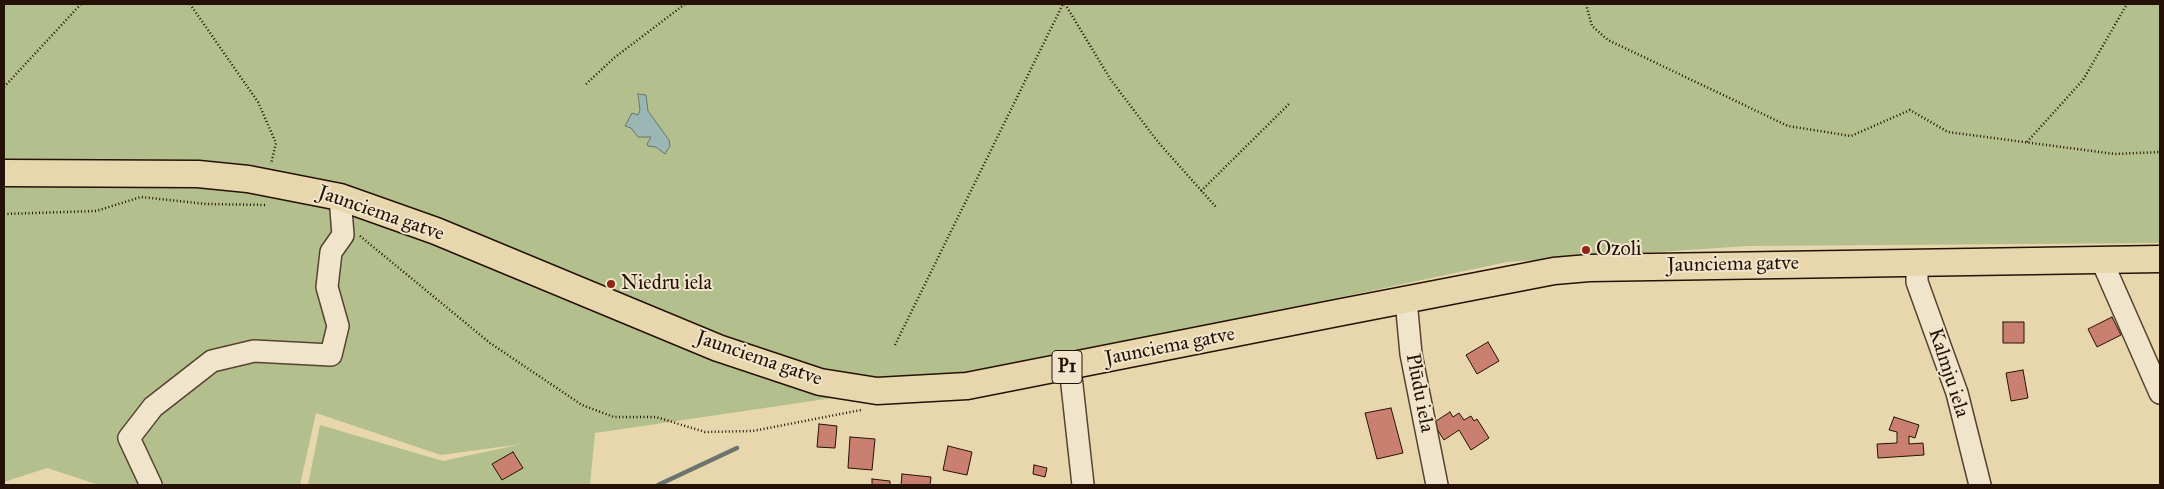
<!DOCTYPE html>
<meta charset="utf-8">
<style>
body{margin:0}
#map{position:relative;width:2164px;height:489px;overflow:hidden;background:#e8d7ad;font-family:"IM FELL Great Primer",serif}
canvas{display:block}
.frame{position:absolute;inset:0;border:5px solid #251106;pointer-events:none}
</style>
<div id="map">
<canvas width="2164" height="489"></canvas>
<div class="frame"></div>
</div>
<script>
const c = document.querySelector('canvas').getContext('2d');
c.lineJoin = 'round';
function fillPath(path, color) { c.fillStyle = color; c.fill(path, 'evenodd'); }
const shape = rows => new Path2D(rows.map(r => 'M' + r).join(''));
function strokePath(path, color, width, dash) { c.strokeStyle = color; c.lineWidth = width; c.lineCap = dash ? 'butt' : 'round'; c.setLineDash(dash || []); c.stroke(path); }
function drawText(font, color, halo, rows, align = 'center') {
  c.font = font + ' "IM FELL Great Primer",serif'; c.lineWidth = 4; c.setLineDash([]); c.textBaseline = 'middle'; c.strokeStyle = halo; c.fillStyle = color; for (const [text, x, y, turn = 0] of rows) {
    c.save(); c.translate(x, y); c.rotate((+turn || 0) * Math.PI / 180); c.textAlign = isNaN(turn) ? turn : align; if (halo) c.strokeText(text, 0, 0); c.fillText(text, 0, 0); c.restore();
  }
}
fillPath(shape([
 [4,4,2160,4,2160,243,1748,246,1507,262,941,382,595,433,590,485,308,485,320,425,443,461,522,444,441,455,316,413,300,485,99,485,47,468,4,482]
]), '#b3bf8c');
const water = shape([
 [638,94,646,95,648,111,669,140,670,146,665,154,656,147,648,146,647,144,651,137,638,137,631,128,625,126,632,113,638,115,640,110,638,94]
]);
fillPath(water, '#9ab7b3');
strokePath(water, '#6b756e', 1);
strokePath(shape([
 [658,485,737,448]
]), '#6b756e', 4.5);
const building = shape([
 [2112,317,2121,335,2097,347,2088,329,2112,317],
 [2003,322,2024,322,2024,343,2003,343,2003,322],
 [1488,342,1499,361,1477,374,1466,355,1488,342],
 [2023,370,2028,398,2011,401,2006,373,2023,370],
 [1391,408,1403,453,1377,459,1365,413,1391,408],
 [1450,412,1453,417,1459,413,1464,420,1471,416,1474,421,1477,419,1489,438,1471,450,1459,430,1444,440,1433,423,1450,412],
 [1894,417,1919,425,1915,438,1909,436,1909,444,1923,443,1924,455,1878,458,1877,444,1897,443,1897,432,1889,430,1894,417],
 [819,424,837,426,835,448,817,447,819,424],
 [850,437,875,439,872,470,848,468,850,437],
 [948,446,972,452,967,475,943,470,948,446],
 [513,452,523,468,502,480,492,464,513,452],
 [1034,465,1047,468,1045,477,1033,474,1034,465],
 [902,474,931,477,930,485,901,485,902,474],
 [872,479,890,481,890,485,872,485,872,479]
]);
fillPath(building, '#ca8071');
strokePath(building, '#251106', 1);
const minor = shape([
 [2101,259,2160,393],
 [1917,261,1917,282,1957,393,1980,485],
 [1406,300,1411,354,1437,485],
 [1070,367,1083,485],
 [151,485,129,438,153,407,212,361,254,351,331,355,338,326,327,287,331,252,343,235,340,197]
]);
const major = shape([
 [4,173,198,174,248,179,340,197,436,231,718,348,820,382,877,391,967,386,1337,313,1554,271,1589,268,2160,259]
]);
strokePath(minor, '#564230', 24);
strokePath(major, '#251106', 29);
strokePath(shape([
 [190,4,258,102,276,143,271,164],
 [1065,4,1111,80,1158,142,1216,207],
 [1586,4,1592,26,1608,40,1788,126,1851,136,1910,110,1948,132,2115,154,2160,152],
 [586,84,614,58,685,4],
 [4,87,81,4],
 [2027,142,2083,80,2127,4],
 [1201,191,1290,103],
 [4,214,96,211,141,197,206,204,267,205],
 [360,236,490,343,582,405,614,417,656,417,705,432,753,431,861,410],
 [895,345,1063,4]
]), '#251106', 2.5, [1, 2.5]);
strokePath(minor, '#f0e5ca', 21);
strokePath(major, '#e8d7ad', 26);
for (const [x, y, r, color] of [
 [1586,250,5,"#8f2418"],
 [611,284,5,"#8f2418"]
]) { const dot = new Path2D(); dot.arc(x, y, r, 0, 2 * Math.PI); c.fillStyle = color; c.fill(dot); strokePath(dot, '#f0e5ca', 2); }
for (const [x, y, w] of [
 [1067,367,30]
]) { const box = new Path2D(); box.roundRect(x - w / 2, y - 16.5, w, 33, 4); c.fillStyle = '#f0e5ca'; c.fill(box); strokePath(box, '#251106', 1); }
drawText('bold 19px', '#251106', null, [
 ["P1",1067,367]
]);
drawText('20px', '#251106', '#f0e5ca', [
 ["Jaunciema gatve",381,214,19],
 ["Jaunciema gatve",1733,265,-1],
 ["Jaunciema gatve",1170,347,-11],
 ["Jaunciema gatve",759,359,19],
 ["Kalmju iela",1948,373,72],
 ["Plūdu iela",1419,393,79]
]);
drawText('20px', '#251106', '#f0e5ca', [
 ["Ozoli",1596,250],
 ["Niedru iela",621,284]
], 'left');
</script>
